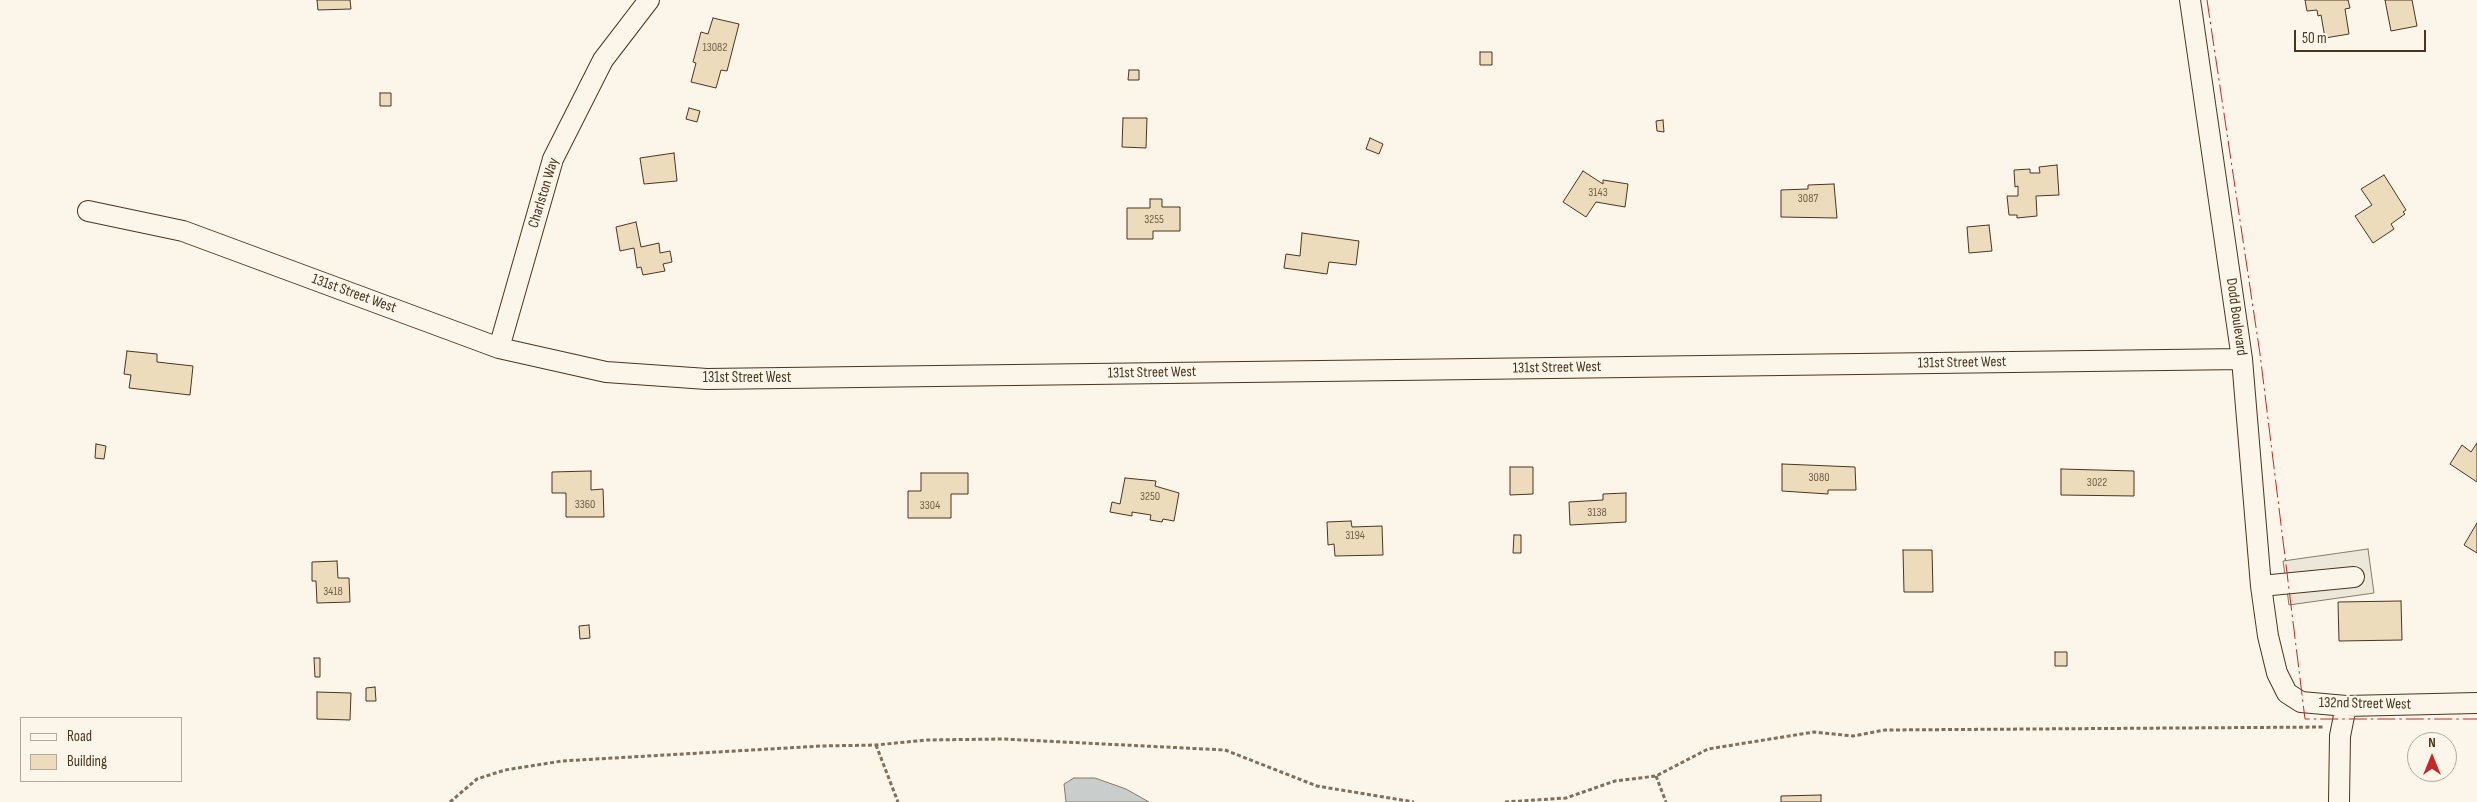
<!DOCTYPE html>
<style>
body{margin:0}
#map{position:relative;width:2477px;height:802px;overflow:hidden;background:#fbf6e9;font-family:"Sofia Sans Condensed",sans-serif}
canvas{display:block}
.legend{position:absolute;left:20px;top:717px;width:162px;height:65px;box-sizing:border-box;background:#fbf6e9;border:1px solid #b4a999;margin:0;padding:6px 9px;list-style:none;font-size:15px;color:#4a3520}
.legend li{display:flex;align-items:center;gap:10px;height:25px}
.legend b{width:25px;border:1px solid #b4a999}
.north{position:absolute;left:2407px;top:732px;width:50px;height:50px;box-sizing:border-box;background:#fbf6e9;border:1px solid #b4a999;border-radius:50%;rotate:0deg;font-size:14px;font-weight:700;line-height:20px;text-align:center;color:#4a3520}
.north::after{content:'';display:block;margin:auto;width:18px;height:22px;background:#c62828;clip-path:polygon(50% 0,100% 100%,50% 72%,0 100%)}
.scale{position:absolute;left:2294px;top:30px;width:132px;height:22px;box-sizing:border-box;border:2px solid #4a3520;border-top:0;padding-left:6px;font-size:15px;line-height:18px;white-space:nowrap;color:#4a3520;-webkit-text-stroke:4px #fbf6e9;paint-order:stroke}
</style>
<div id="map">
<canvas width="2477" height="802"></canvas>
<ul class="legend">
<li><b style="height:6px;background:#fbf6e9"></b>Road</li>
<li><b style="height:14px;background:#ecdcbc"></b>Building</li>
</ul>
<div class="north">N</div>
<div class="scale">50 m</div>
</div>
<script>
const c = document.querySelector('canvas').getContext('2d');
c.lineJoin = 'round';
function fillPath(path, color) { c.fillStyle = color; c.fill(path, 'evenodd'); }
const shape = rows => new Path2D(rows.map(r => 'M' + r).join(''));
function strokePath(path, color, width, dash) { c.strokeStyle = color; c.lineWidth = width; c.lineCap = dash ? 'butt' : 'round'; c.setLineDash(dash || []); c.stroke(path); }
function drawText(font, color, halo, rows, align = 'center') {
  c.font = font + ' "Sofia Sans Condensed",sans-serif'; c.lineWidth = 4; c.setLineDash([]); c.textBaseline = 'middle'; c.strokeStyle = halo; c.fillStyle = color; for (const [text, x, y, turn = 0] of rows) {
    c.save(); c.translate(x, y); c.rotate((+turn || 0) * Math.PI / 180); c.textAlign = isNaN(turn) ? turn : align; if (halo) c.strokeText(text, 0, 0); c.fillText(text, 0, 0); c.restore();
  }
}
const parking = shape([
 [2368,549,2374,593,2289,605,2283,561,2368,549]
]);
fillPath(parking, '#ede7d9');
strokePath(parking, '#887966', 1);
const water = shape([
 [1074,778,1095,778,1126,789,1149,802,1066,802,1064,784,1074,778]
]);
fillPath(water, '#c9cecd');
strokePath(water, '#887966', 1);
const building = shape([
 [317,0,350,0,351,9,318,10,317,0],
 [2305,0,2348,0,2350,8,2345,9,2349,34,2325,38,2321,15,2318,16,2317,10,2307,11,2305,0],
 [2385,0,2412,0,2417,26,2391,31,2385,0],
 [713,18,739,24,727,71,721,70,716,88,691,82,696,63,693,62,701,32,708,34,713,18],
 [1480,52,1492,52,1492,65,1480,65,1480,52],
 [1129,70,1139,70,1139,80,1128,80,1129,70],
 [380,93,391,93,391,106,380,106,380,93],
 [689,108,700,111,697,122,686,119,689,108],
 [1123,118,1147,118,1146,148,1122,147,1123,118],
 [1663,120,1664,132,1657,131,1656,121,1663,120],
 [1370,138,1383,144,1379,154,1366,149,1370,138],
 [674,153,677,181,644,184,640,158,674,153],
 [2057,165,2059,195,2036,196,2037,216,2017,218,2017,215,2009,215,2007,196,2018,196,2018,186,2015,187,2014,170,2030,169,2030,173,2040,173,2039,167,2057,165],
 [1583,171,1603,184,1603,180,1628,184,1625,207,1596,202,1586,217,1563,202,1583,171],
 [2384,175,2406,210,2403,212,2405,214,2391,224,2394,229,2373,243,2355,216,2372,205,2361,189,2384,175],
 [1834,184,1837,218,1781,217,1781,190,1808,189,1808,185,1834,184],
 [1150,199,1162,199,1162,207,1180,207,1180,231,1153,231,1153,239,1127,239,1127,208,1150,208,1150,199],
 [636,222,641,247,659,243,660,253,670,251,672,262,663,264,665,271,643,275,641,267,637,268,634,248,620,251,616,227,636,222],
 [1989,225,1992,251,1969,253,1967,227,1989,225],
 [1302,233,1359,241,1356,265,1329,262,1327,274,1284,268,1286,254,1300,256,1302,233],
 [127,351,157,354,157,362,193,366,190,395,129,388,131,375,124,374,127,351],
 [2477,443,2477,482,2450,464,2462,445,2471,452,2477,443],
 [96,444,106,446,104,459,95,458,96,444],
 [1782,464,1855,467,1856,490,1828,490,1828,494,1782,491,1782,464],
 [1510,467,1533,467,1533,494,1510,495,1510,467],
 [2061,469,2134,471,2134,496,2061,495,2061,469],
 [591,471,591,490,603,489,604,517,566,517,566,493,552,493,552,472,591,471],
 [921,473,968,473,968,494,951,494,951,518,908,518,908,491,921,491,921,473],
 [1125,478,1156,481,1155,486,1179,493,1174,521,1163,519,1162,522,1150,520,1151,515,1132,512,1132,516,1110,512,1112,502,1120,504,1125,478],
 [1626,493,1626,522,1570,525,1569,502,1603,500,1603,494,1626,493],
 [1351,521,1352,527,1382,526,1383,555,1335,556,1334,544,1328,545,1327,522,1351,521],
 [2477,523,2477,553,2464,545,2477,523],
 [1514,535,1521,535,1521,553,1513,553,1514,535],
 [1903,550,1932,550,1933,592,1904,592,1903,550],
 [337,561,338,578,349,578,350,602,317,603,316,581,312,581,312,562,337,561],
 [2401,601,2402,640,2339,641,2338,602,2401,601],
 [589,625,590,638,580,639,579,626,589,625],
 [2055,652,2067,652,2067,666,2055,666,2055,652],
 [314,658,320,658,320,677,315,677,314,658],
 [375,687,376,701,366,701,366,688,375,687],
 [317,692,351,693,350,720,317,719,317,692],
 [1821,795,1821,802,1781,802,1781,796,1821,795]
]);
fillPath(building, '#ecdcbc');
strokePath(building, '#4a3520', 1);
const minor = shape([
 [2190,0,2242,359,2261,586,2268,636,2277,673,2287,693,2301,702,2346,706,2477,703],
 [88,211,183,231,499,348,606,372,707,379,2242,359],
 [499,348,553,159,603,60,649,0],
 [2261,586,2354,577],
 [2339,802,2340,736,2346,706]
]);
strokePath(minor, '#4a3520', 22);
strokePath(shape([
 [876,745,898,802],
 [1656,776,1666,802],
 [450,802,477,779,505,770,562,761,821,746,876,745,927,740,1003,739,1225,750,1317,786,1414,802],
 [1505,802,1566,798,1615,781,1656,776,1708,749,1814,732,1853,736,1885,730,2324,727]
]), '#7f6f5c', 3, [4, 2.5]);
strokePath(minor, '#fbf6e9', 20);
strokePath(shape([
 [2207,0,2260,354,2305,719,2477,719]
]), '#c62828', 1, [18, 4, 2.5, 4]);
drawText('12px', '#725f47', null, [
 ["13082",715,48],
 ["3143",1598,193],
 ["3087",1808,199],
 ["3255",1154,220],
 ["3080",1819,478],
 ["3022",2097,483],
 ["3250",1150,497],
 ["3360",585,505],
 ["3304",930,506],
 ["3138",1597,513],
 ["3194",1355,536],
 ["3418",333,592]
]);
drawText('15px', '#4a3520', '#fbf6e9', [
 ["Charlston Way",544,193,-73],
 ["131st Street West",354,294,20],
 ["Dodd Boulevard",2236,317,82],
 ["131st Street West",1962,363,-1],
 ["131st Street West",1557,368,-1],
 ["131st Street West",1152,373,-1],
 ["131st Street West",747,378],
 ["132nd Street West",2365,704,1]
]);
</script>
